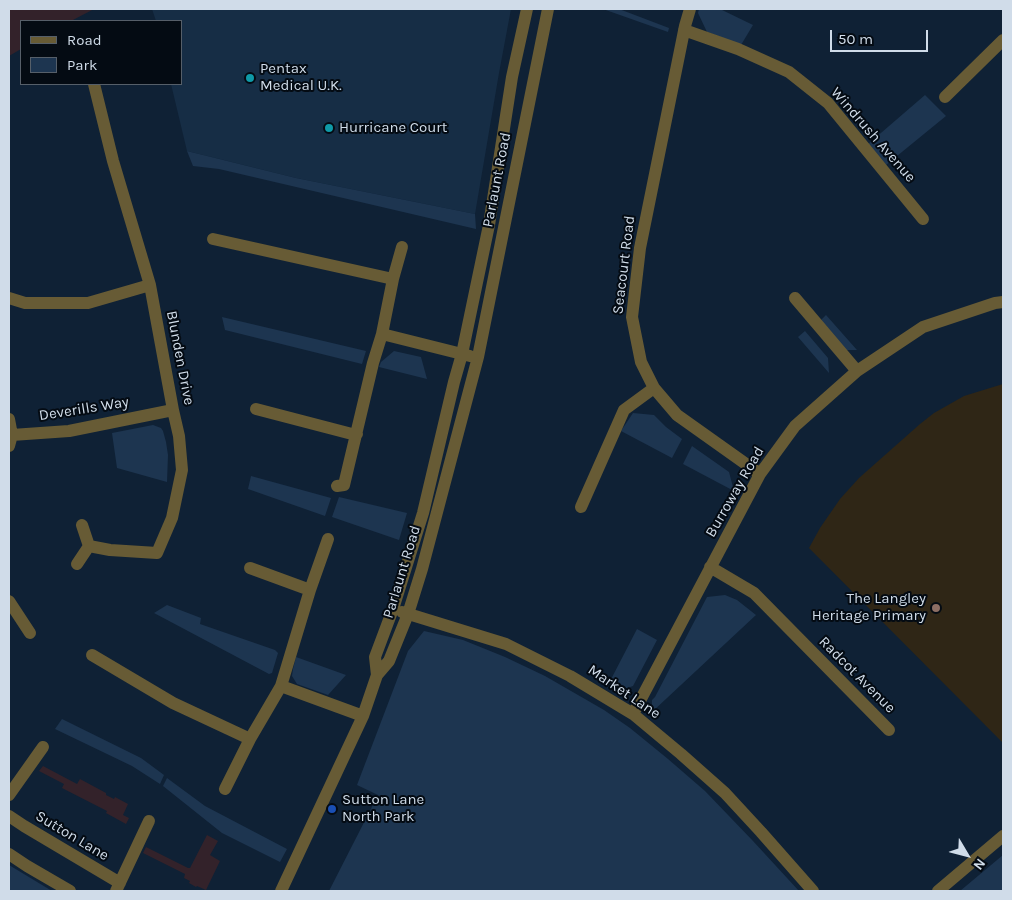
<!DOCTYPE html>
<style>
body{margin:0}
#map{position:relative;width:1012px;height:900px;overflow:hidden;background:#0f2135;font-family:Karla,sans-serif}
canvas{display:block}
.frame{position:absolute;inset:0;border:10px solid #d0dce9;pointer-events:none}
.legend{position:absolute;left:20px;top:20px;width:162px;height:65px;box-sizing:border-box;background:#040b13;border:1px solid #565f69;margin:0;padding:6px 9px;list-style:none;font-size:15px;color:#d0dce9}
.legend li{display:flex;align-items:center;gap:10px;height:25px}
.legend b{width:25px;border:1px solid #565f69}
.north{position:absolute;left:942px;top:830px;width:50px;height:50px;-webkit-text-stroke:4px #040b13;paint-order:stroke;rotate:127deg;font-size:14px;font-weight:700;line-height:20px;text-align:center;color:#d0dce9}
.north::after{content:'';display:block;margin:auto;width:18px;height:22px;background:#d0dce9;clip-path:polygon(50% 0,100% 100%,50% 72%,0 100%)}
.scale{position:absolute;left:830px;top:30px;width:98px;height:22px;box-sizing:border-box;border:2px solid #d0dce9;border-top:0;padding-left:6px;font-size:15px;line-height:18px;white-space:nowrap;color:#d0dce9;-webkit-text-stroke:4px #040b13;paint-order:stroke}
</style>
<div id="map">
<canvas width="1012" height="900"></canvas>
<div class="frame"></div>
<ul class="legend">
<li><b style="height:6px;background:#675b35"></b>Road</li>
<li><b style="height:14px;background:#1d3550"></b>Park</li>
</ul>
<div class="north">N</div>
<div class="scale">50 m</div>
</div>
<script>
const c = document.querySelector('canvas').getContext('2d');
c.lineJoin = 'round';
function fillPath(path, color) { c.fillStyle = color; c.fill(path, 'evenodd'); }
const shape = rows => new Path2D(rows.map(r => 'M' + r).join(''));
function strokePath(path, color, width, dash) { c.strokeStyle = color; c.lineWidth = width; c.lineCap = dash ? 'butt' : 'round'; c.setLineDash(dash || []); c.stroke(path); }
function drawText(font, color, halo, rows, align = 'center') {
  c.font = font + ' Karla,sans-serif'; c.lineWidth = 4; c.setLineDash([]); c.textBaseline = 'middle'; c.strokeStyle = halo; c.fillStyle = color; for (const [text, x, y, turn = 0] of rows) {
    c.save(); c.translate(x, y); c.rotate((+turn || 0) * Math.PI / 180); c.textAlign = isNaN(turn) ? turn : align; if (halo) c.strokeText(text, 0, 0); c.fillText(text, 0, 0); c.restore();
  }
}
fillPath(shape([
 [152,9,511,9,499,73,475,214,296,178,187,151,171,84,181,84,181,21,156,21]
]), '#162d45');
fillPath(shape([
 [9,9,94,9,71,21,21,21,21,49,9,56],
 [43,766,77,784,80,779,106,793,106,795,114,799,115,797,128,804,123,815,129,818,126,824,106,813,107,811,62,788,64,784,39,771],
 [207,835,218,841,210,855,220,861,206,890,197,886,196,887,189,883,190,881,184,878,185,874,143,853,146,847,188,868,190,868]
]), '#33222a');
fillPath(shape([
 [1003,384,1003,743,809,548,820,528,840,499,859,478,920,424,934,413,964,396]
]), '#2f2616');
fillPath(shape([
 [603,9,619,9,669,28,668,32],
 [699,9,720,9,753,25,741,45,707,32,698,13],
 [925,95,946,116,886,165,867,145],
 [187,151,296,178,475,214,476,229,219,169,193,166],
 [826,315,857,350,844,350,819,322],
 [222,317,366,351,362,364,225,330],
 [805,331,828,358,829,373,798,337],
 [394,351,421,357,427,379,379,367,381,362],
 [633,413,654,415,666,427,682,439,672,458,621,431],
 [153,425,161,428,163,431,166,442,168,455,167,482,117,468,112,433],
 [692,446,729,472,734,491,683,464],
 [251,476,331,498,325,516,248,489],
 [339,497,407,513,399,540,332,517],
 [725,595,737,600,756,615,652,712,652,700,655,697,707,597],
 [167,605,201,618,200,624,275,650,278,653,272,673,269,674,154,613],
 [637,629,657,640,633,686,615,692,607,687],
 [424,631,463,640,505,657,545,676,604,710,630,728,668,759,705,791,753,841,799,891,329,891,378,795,357,785,408,651],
 [296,657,346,675,328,695,297,684,292,676,293,669],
 [62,719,141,758,164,775,160,784,132,766,55,729],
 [167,778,205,806,287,849,280,862,222,833,163,786],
 [1003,855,1003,891,960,891],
 [9,865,52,891,9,891]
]), '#1d3550');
strokePath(shape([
 [690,9,685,26,640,248,632,317,641,362,654,388,677,415,760,474],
 [684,30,738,49,789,72,828,103,923,219],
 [945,97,1003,40],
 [213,239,393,279],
 [402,247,393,279,382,334,470,356],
 [9,298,25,303,88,303,150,285],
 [795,298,857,371],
 [256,409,352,434,357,434],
 [9,419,12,435],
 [9,446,12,435,69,431,173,410],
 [337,486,344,485,373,363,382,334],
 [581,507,624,410,654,388],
 [82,525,89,546],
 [328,539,310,590,281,686,363,716],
 [77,564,89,546,110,550,157,553,172,518,182,470,179,436,173,410,150,285,113,161,94,84],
 [710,567,754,593,889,730],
 [250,568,310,590],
 [9,601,30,633],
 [402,612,506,644,570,676,633,714,681,754,725,793,761,832,813,891],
 [92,655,173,703,250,739],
 [377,675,389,661,408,614,422,569,478,357,548,9],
 [633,714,760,474,795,426,857,371,923,327,995,303,1003,302],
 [225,789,250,739,281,686],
 [9,795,43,747],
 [9,816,24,826,120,883],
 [9,854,27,866,70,891],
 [116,891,149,821],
 [281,891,363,716,377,675,375,657,393,609,423,513,454,382,462,354,489,225,512,77,527,9],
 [938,891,1003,836]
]), '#675b35', 12);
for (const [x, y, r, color] of [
 [250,78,5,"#0f9aa8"],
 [329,128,5,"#0f9aa8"],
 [936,608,5,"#8d6e63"],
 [332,809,5,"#1a4fb4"]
]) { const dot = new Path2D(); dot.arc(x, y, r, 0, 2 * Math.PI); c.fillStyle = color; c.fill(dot); strokePath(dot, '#040b13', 2); }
drawText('15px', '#d0dce9', '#040b13', [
 ["Pentax",260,69],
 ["Medical U.K.",260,86],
 ["Hurricane Court",339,128],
 ["The Langley",926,599,"right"],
 ["Heritage Primary",926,616,"right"],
 ["Sutton Lane",342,800],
 ["North Park",342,817]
], 'left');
drawText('15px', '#d0dce9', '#040b13', [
 ["Windrush Avenue",873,135,49],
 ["Parlaunt Road",497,180,-79],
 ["Seacourt Road",624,265,-83],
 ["Blunden Drive",180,358,79],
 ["Deverills Way",84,409,-9],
 ["Burroway Road",735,492,-60],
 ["Parlaunt Road",402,572,-73],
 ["Radcot Avenue",857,675,45],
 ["Market Lane",624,692,34],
 ["Sutton Lane",72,836,31]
]);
</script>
